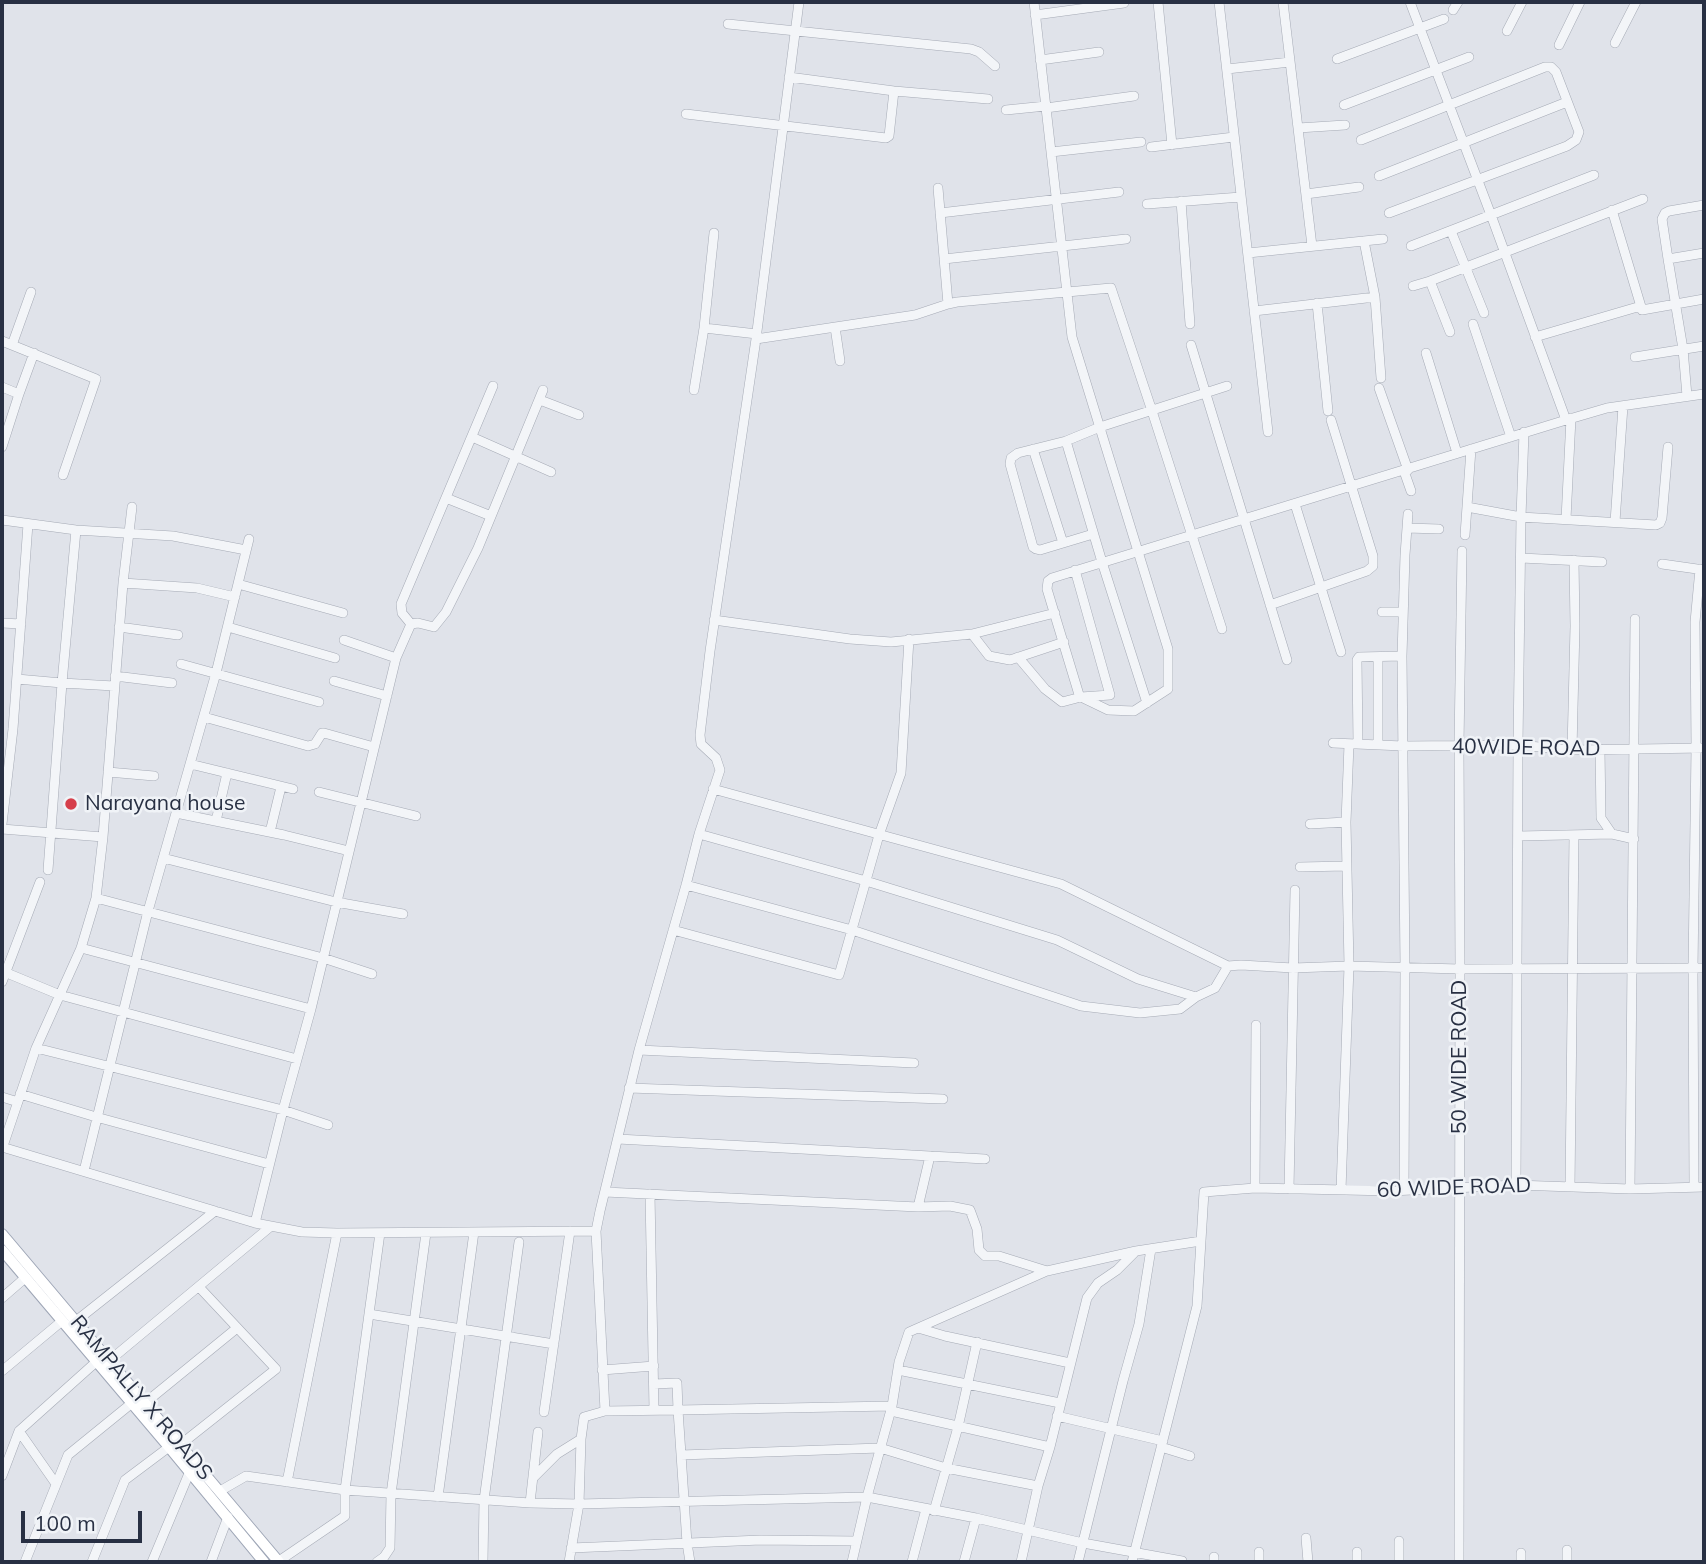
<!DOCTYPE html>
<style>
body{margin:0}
#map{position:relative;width:1706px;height:1564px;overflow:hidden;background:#e0e3ea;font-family:Mulish,sans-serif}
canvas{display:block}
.frame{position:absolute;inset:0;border:4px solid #283043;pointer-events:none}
.scale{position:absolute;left:21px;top:1511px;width:121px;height:32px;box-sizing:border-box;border:4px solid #283043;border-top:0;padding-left:9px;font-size:21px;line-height:24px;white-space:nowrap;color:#283043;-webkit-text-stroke:5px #f0f3f7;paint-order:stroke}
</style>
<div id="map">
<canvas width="1706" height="1564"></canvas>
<div class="frame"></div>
<div class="scale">100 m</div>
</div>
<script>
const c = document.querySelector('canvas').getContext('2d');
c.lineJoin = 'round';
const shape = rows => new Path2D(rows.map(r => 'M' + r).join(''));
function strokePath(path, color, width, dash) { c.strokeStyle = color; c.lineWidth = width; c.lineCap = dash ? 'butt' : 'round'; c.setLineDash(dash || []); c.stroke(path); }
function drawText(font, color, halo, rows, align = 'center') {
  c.font = font + ' Mulish,sans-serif'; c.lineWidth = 5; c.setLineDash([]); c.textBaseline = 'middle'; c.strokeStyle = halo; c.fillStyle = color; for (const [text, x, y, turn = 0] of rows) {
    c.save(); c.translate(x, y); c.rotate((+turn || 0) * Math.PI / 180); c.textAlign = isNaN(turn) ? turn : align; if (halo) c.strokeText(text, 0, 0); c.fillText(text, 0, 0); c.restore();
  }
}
const minor = shape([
 [1158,2,1172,145],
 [1219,2,1268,432],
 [1283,2,1312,246],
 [1453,10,1458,2],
 [1035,15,1124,3],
 [728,24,971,49,979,52,995,66],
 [1507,31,1522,2],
 [1615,43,1636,2],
 [1559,45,1580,2],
 [1337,59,1444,19],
 [1040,60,1099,52],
 [1227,69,1290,62],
 [789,77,894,91,988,99],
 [1344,105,1469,57],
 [1046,108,1134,96],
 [1006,110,1046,106],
 [686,114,886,138,889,136,894,91],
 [1298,128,1345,125],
 [1361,140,1545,67,1551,67,1556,72,1579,132,1576,140,1567,146,1389,213],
 [1151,147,1234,137],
 [1051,152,1141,142],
 [1379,176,1567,102],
 [938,188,948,304],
 [1306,194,1359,187],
 [1181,201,1190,324],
 [1147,204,1241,197],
 [1612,210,1642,310,1704,299],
 [940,213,1119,192],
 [1451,231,1484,313],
 [1364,241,1375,297,1381,378],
 [1411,246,1594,175],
 [1248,253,1383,239],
 [944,259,1126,239],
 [1668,259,1662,219,1665,213,1669,211,1704,205],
 [1430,281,1450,332],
 [1413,286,1430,281,1643,199],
 [1317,303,1328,411],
 [1254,311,1375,297],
 [1473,324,1511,437],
 [835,327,840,361],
 [704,328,757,334],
 [1535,337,1641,306],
 [756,339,915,315,948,304,957,302,1111,288,1152,411,1222,629],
 [2,341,96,379,63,475],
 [12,345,31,292],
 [1191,345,1287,660],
 [1426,353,1457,453],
 [1635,357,1704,346],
 [493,386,401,604,402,613,411,624,418,623,434,627,446,612,478,548,543,390],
 [2,387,19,394],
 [1379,388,1408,470],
 [694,390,704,328,714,233],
 [1687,396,1683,349,1668,259,1704,253],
 [540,400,579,415],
 [1566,420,1607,408,1704,394],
 [472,437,551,472],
 [1066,441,1102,562,1147,703],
 [2,447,19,394,34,353],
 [1033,449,1063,543],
 [1404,471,1411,491],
 [446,498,491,516],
 [1295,504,1341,652],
 [1467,507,1521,517,1656,525,1660,523,1662,518,1668,447],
 [1566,519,1571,418],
 [2,520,76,530,173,536,246,550],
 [1615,522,1623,406],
 [1407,528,1439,529],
 [1093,534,1040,550,1036,549,1033,547,1010,464,1011,458,1018,453,1066,441,1100,427,1227,386],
 [1465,535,1471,449],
 [1521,558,1602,562],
 [1662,564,1704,570],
 [1075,570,1110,695,1081,697],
 [123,583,197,588,235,597],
 [238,584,343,613],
 [1270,605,1367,571,1373,566,1373,556,1331,420],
 [1382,612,1403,612],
 [714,620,850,639,891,642,972,634,989,656,1010,660,1064,642],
 [2,623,21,624],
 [411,624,396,658,311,1009,283,1110,255,1223,302,1232,337,1233,596,1231],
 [119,627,178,635],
 [228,627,335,658],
 [972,634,1055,613],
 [344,640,396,658],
 [1018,657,1045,689,1062,702,1081,697,1108,710,1134,711,1168,689,1168,649,1072,337,1034,2],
 [181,664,319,702],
 [115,676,172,683],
 [17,679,62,683,114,686],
 [334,681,387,696],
 [1080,698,1047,589,1048,581,1052,578,1566,420,1491,215,1410,2],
 [204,717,308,746,315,744,322,733,324,733,374,747],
 [1333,743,1403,746,1518,745,1572,750,1704,748],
 [1358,744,1357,660,1359,657,1402,656],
 [1378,745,1378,657],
 [1600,749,1601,818,1612,834,1634,839],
 [1572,750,1575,626,1574,560],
 [190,764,293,789],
 [108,772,154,776],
 [713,789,1061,884,1228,966],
 [319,792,416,816],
 [176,813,284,835,349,851],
 [216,821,227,773],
 [2,824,13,729,28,524],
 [1310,824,1346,822],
 [2,829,103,837],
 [270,832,281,787],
 [699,834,866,881,1057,940,1138,979,1196,997,1215,988,1228,966,1241,965,1293,968,1349,966,1460,969,1704,968],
 [1519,836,1612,834],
 [163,858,336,902,403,914],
 [1300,867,1346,866],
 [48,870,62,683,76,530],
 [686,885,852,930,1081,1006,1140,1013,1180,1009,1196,997],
 [96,898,323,958,372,974],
 [673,930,839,975,879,835,901,773,909,639],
 [81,948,311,1009],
 [2,971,60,995,297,1059],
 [2,982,40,882],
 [36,1048,283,1110,328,1125],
 [639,1050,914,1063],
 [629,1088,943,1099],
 [20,1094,96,1117,269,1164],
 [2,1097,18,1102],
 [618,1139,985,1159],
 [3,1146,36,1048,81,948,96,898,103,837,123,583,132,507],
 [2,1147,255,1223],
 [84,1171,148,911,216,673,249,539],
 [1516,1185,1518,745,1521,517,1524,432],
 [1570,1187,1574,835],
 [1694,1187,1693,969,1696,748,1695,622,1700,569],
 [1255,1188,1256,1025],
 [1289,1189,1295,890],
 [1630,1189,1635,619],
 [1341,1190,1349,966,1346,822,1349,744],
 [1404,1190,1405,968,1402,656,1405,555,1408,514],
 [605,1192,918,1207,950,1206,970,1210,977,1229,979,1250,985,1256,999,1256,1047,1271],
 [650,1194,654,1410],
 [918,1207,930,1156],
 [2,1298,25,1278],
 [369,1314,554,1344],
 [76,1321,215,1211],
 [918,1328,1047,1271,1136,1251,1201,1241],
 [109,1361,270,1227],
 [602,1370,654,1366],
 [898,1370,1060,1403],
 [2,1371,62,1321],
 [654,1384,677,1383,678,1410,892,1406],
 [145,1403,237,1328],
 [891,1411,1050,1447],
 [544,1412,570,1231],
 [1057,1416,1163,1441],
 [19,1431,56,1484],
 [180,1445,276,1369,199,1287],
 [1161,1447,1190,1456],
 [681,1455,880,1448,946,1468,1038,1486],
 [2,1476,19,1431,96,1362],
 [533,1478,557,1454,581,1439],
 [287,1482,337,1233],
 [220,1491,246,1476,345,1490,530,1503,579,1504,867,1497,976,1518,1083,1543,1182,1561,1182,1562],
 [438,1497,474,1232],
 [530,1503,538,1432],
 [934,1511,958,1427,977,1342],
 [1306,1538,1308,1562],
 [571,1548,761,1540,857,1541],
 [1567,1550,1567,1562],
 [1259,1552,1259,1562],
 [1521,1553,1521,1562],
 [1214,1557,1214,1562],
 [279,1561,345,1516,345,1490,380,1233],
 [25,1562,68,1455,132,1403],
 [92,1562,125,1480,169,1447],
 [152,1562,190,1471],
 [211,1562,228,1517],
 [377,1562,384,1557,390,1548,391,1494,426,1233],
 [483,1562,484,1500,519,1242],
 [569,1562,579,1504,581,1439,584,1417,605,1411],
 [690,1562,687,1543,678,1410,605,1411,596,1231,600,1211,639,1050,686,885,699,834,720,770,716,758,701,744,700,735,710,651,756,339,799,2],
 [852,1562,867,1497,892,1406,899,1362,909,1332,918,1328,945,1336,1070,1363],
 [912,1562,926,1509],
 [964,1562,976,1518],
 [1021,1562,1038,1486,1050,1447,1087,1298,1098,1283,1117,1270,1136,1251],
 [1078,1562,1123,1381,1139,1324,1151,1249],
 [1132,1562,1197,1306,1204,1192,1255,1188,1391,1191,1516,1185,1630,1189,1704,1187],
 [1357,1562,1357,1552],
 [1399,1562,1399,1541],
 [1459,1562,1460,969,1459,745,1462,551]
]);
const major = shape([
 [2,1234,279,1562],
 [2,1250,169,1447,264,1562]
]);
strokePath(minor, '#a5aab5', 10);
strokePath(major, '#9fa7b7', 12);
strokePath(minor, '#f3f5f8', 9);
strokePath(major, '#fff', 10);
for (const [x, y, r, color] of [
 [71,804,7,"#d63f4b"]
]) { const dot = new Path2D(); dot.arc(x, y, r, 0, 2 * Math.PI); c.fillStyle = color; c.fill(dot); strokePath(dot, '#f0f3f7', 2.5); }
drawText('21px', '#283043', '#f0f3f7', [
 ["40WIDE ROAD",1526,748,1],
 ["50 WIDE ROAD",1460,1057,-90],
 ["60 WIDE ROAD",1454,1188,-2],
 ["RAMPALLY X ROADS",141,1398,50]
]);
drawText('21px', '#283043', '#f0f3f7', [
 ["Narayana house",85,804]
], 'left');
</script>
